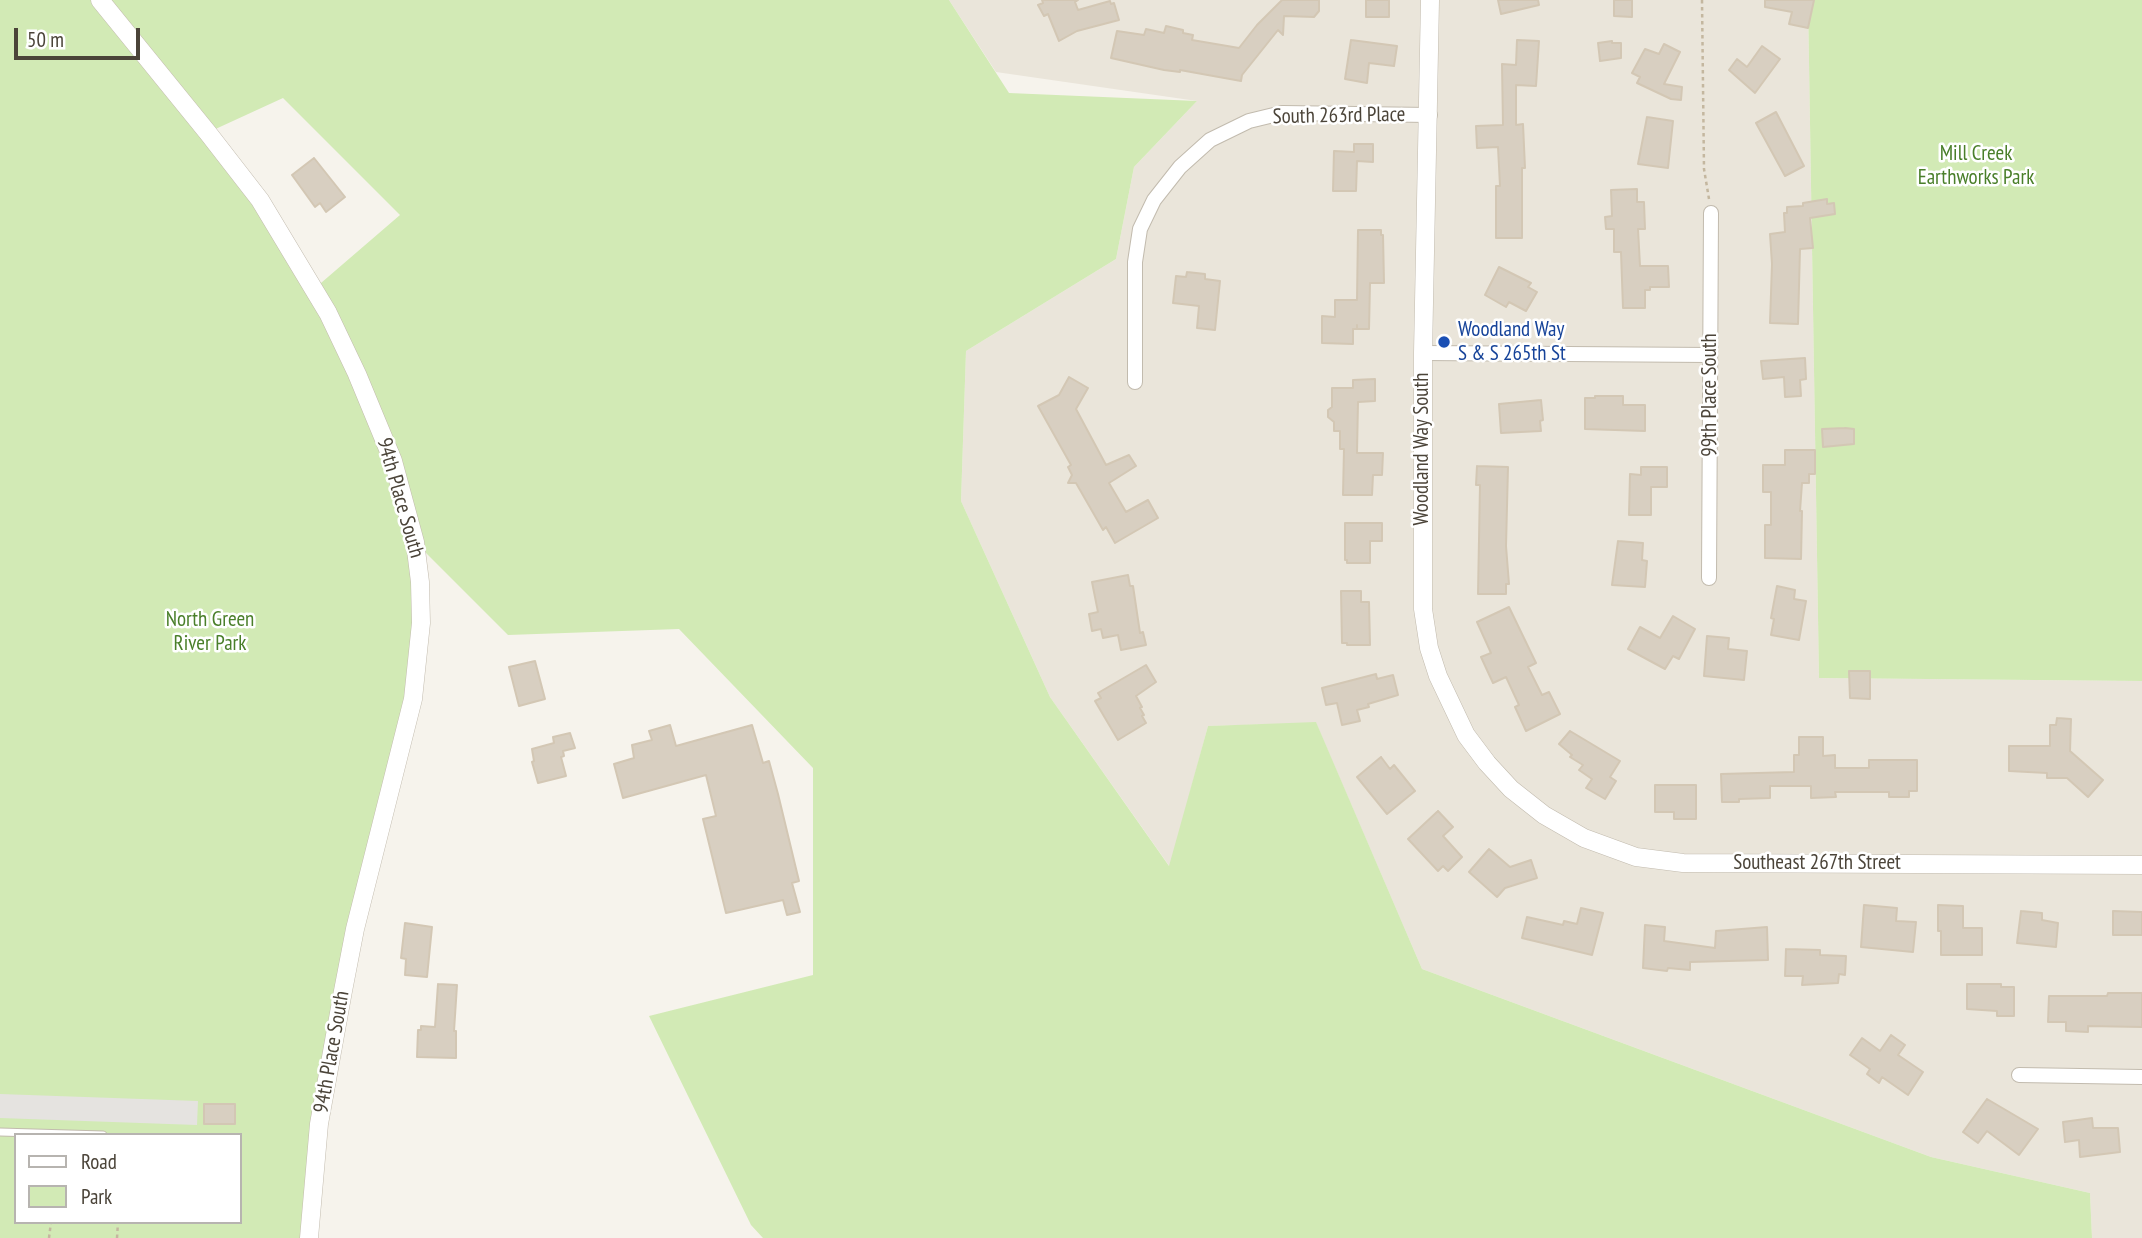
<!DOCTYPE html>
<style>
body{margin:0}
#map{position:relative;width:2142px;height:1238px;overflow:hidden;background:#f6f3ec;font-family:"PT Sans Narrow",sans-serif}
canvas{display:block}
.legend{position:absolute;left:14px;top:1133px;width:228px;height:91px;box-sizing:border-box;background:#fff;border:2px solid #b7b4b0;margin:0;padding:9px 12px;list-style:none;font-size:21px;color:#4b4439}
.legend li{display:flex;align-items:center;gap:14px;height:35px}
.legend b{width:35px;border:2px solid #b7b4b0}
.scale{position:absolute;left:14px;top:28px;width:126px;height:32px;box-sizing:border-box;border:4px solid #4b4439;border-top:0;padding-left:9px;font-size:21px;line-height:24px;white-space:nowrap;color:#4b4439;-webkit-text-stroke:5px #fff;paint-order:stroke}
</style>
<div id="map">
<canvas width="2142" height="1238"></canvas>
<ul class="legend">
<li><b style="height:9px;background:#fff"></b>Road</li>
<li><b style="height:19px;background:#d2eab5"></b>Park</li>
</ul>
<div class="scale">50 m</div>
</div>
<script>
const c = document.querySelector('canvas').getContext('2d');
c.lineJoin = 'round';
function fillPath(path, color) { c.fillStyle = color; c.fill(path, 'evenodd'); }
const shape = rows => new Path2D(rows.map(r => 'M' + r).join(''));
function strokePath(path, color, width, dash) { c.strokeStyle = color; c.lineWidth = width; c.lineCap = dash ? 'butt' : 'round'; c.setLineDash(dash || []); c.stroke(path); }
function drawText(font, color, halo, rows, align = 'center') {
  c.font = font + ' "PT Sans Narrow",sans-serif'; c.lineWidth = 5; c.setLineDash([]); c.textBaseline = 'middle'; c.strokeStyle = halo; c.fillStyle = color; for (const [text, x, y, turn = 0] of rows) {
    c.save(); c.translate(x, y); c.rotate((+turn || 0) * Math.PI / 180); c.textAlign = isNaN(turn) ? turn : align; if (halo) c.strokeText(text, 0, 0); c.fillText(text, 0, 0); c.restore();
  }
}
fillPath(shape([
 [949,0,1808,0,1819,678,2142,681,2142,1238,2092,1238,2090,1193,1931,1157,1422,969,1316,723,1208,726,1170,867,1050,697,961,501,966,351,1116,259,1134,167,1197,101,996,72]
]), '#eae5da');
fillPath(shape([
 [0,0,949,0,1009,93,1197,101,1134,167,1116,259,966,351,961,501,1050,697,1169,866,1208,726,1316,722,1422,969,1931,1157,2090,1193,2092,1238,763,1238,751,1225,649,1016,813,975,813,768,679,629,508,635,416,543,421,623,355,929,309,1238,0,1238],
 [283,98,400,215,314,289,209,132],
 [16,1135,240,1135,240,1222,16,1222],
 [1808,0,2142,0,2142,681,1819,678]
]), '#d2eab5');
fillPath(shape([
 [0,1094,198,1101,197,1125,0,1118]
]), '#e5e3e0');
const building = shape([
 [1042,0,1078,0,1075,2,1078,10,1110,1,1111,4,1114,3,1119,20,1077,31,1059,41,1048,14,1044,16,1038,5,1043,3,1042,0],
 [1282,0,1319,0,1319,11,1314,17,1284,16,1283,35,1278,30,1242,75,1241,81,1180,70,1180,72,1164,70,1111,58,1117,31,1144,35,1146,29,1164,33,1166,26,1183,30,1183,33,1193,35,1192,40,1239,48,1257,25,1282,0],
 [1366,0,1389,0,1389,17,1366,17,1366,0],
 [1498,0,1538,0,1539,5,1501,14,1498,0],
 [1614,0,1632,0,1632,17,1614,16,1614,0],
 [1765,0,1814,0,1808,28,1789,24,1792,12,1765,7,1765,0],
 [1351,40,1397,46,1394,66,1369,63,1367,83,1345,79,1351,40],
 [1517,40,1539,41,1536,86,1516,85,1516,125,1523,124,1525,168,1522,168,1522,238,1496,238,1496,186,1500,186,1498,147,1477,148,1476,126,1503,125,1502,64,1516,65,1517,40],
 [1612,41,1612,43,1621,43,1621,58,1600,61,1598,43,1612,41],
 [1664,44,1680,52,1664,84,1682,87,1681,100,1671,99,1637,83,1640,77,1632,73,1645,49,1659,54,1664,44],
 [1762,46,1780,59,1755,93,1729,70,1737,59,1747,67,1762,46],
 [1776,112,1804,166,1785,176,1756,123,1776,112],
 [1647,117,1673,121,1668,168,1638,164,1647,117],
 [1354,144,1373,144,1373,162,1357,161,1356,191,1333,191,1334,151,1354,152,1354,144],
 [314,158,345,197,326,212,320,203,315,207,292,175,314,158],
 [1637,189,1637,202,1644,202,1645,229,1638,229,1640,266,1668,266,1669,287,1650,287,1650,290,1645,290,1645,308,1623,308,1621,252,1614,252,1614,229,1606,229,1605,217,1612,216,1611,190,1637,189],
 [1827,199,1827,204,1834,203,1835,214,1810,218,1813,248,1800,249,1798,324,1770,323,1772,264,1770,234,1785,232,1784,213,1787,213,1787,207,1803,206,1803,203,1827,199],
 [1358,230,1381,230,1381,235,1383,235,1384,283,1370,283,1369,329,1357,329,1357,325,1357,329,1353,329,1353,344,1322,343,1322,316,1335,317,1335,300,1357,300,1358,230],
 [1499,267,1531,283,1528,287,1537,292,1526,311,1509,302,1506,307,1485,295,1499,267],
 [1187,272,1205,274,1205,279,1220,281,1215,330,1197,328,1199,306,1173,303,1176,276,1186,277,1187,272],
 [1805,358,1806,379,1800,380,1801,396,1785,397,1784,377,1763,379,1761,361,1805,358],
 [1069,377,1088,388,1076,409,1106,465,1129,455,1136,466,1109,483,1126,512,1148,500,1158,518,1115,543,1106,527,1103,530,1076,483,1068,483,1072,475,1068,467,1071,465,1038,406,1059,395,1069,377],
 [1375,379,1375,401,1358,402,1357,453,1383,453,1382,475,1373,475,1372,495,1343,495,1344,449,1340,449,1340,431,1334,431,1334,422,1328,417,1328,410,1332,407,1332,388,1353,388,1353,380,1375,379],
 [1595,396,1623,396,1623,405,1645,405,1645,431,1585,429,1585,398,1595,398,1595,396],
 [1541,400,1543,420,1540,421,1541,431,1501,433,1499,404,1541,400],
 [1845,428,1854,429,1854,444,1823,447,1822,429,1845,428],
 [1785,450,1815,450,1815,474,1809,474,1809,483,1802,483,1800,511,1802,511,1801,559,1765,558,1765,525,1771,525,1771,492,1763,492,1763,465,1785,465,1785,450],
 [1477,466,1508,467,1506,546,1509,584,1506,584,1506,594,1478,594,1480,485,1476,485,1477,466],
 [1641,467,1667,467,1667,487,1651,487,1651,515,1629,515,1630,474,1641,475,1641,467],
 [1345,523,1382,523,1382,541,1370,541,1370,563,1347,563,1347,560,1345,560,1345,523],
 [1618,541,1643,543,1642,560,1647,561,1645,587,1612,585,1618,541],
 [1128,575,1130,586,1133,586,1140,633,1143,632,1146,645,1121,650,1118,635,1103,638,1101,629,1092,631,1089,614,1098,612,1092,582,1128,575],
 [1777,586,1795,590,1794,599,1806,601,1799,640,1771,635,1774,619,1771,618,1777,586],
 [1341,591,1361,591,1361,602,1369,602,1370,645,1347,645,1347,643,1342,643,1341,591],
 [1509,607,1536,663,1528,667,1542,695,1549,692,1560,714,1526,731,1515,707,1519,705,1506,677,1493,683,1481,657,1491,653,1477,622,1509,607],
 [1673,616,1695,629,1679,659,1673,656,1665,669,1628,649,1640,627,1660,638,1673,616],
 [1707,636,1729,638,1728,649,1747,651,1744,680,1704,676,1707,636],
 [535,661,545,699,519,706,509,667,535,661],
 [1146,665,1156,682,1136,696,1142,707,1140,708,1144,715,1142,716,1146,723,1118,740,1095,701,1101,698,1098,693,1146,665],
 [1849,671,1870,671,1870,699,1850,698,1849,671],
 [1376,674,1377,679,1393,675,1398,695,1368,704,1369,707,1357,710,1360,721,1342,725,1337,703,1326,705,1322,688,1376,674],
 [2057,718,2071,719,2070,751,2103,780,2088,797,2067,778,2047,778,2047,773,2009,771,2009,746,2050,746,2050,725,2056,725,2057,718],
 [670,725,676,746,752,725,763,763,769,761,778,794,799,881,792,883,800,912,787,915,783,900,726,913,703,819,716,816,706,775,623,798,614,764,634,758,632,745,652,740,649,731,670,725],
 [1570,731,1620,761,1610,777,1616,781,1605,799,1586,788,1592,779,1579,770,1583,765,1570,757,1572,755,1559,744,1570,731],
 [570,733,575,748,563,751,564,756,561,757,566,776,538,783,532,762,534,761,532,749,554,743,553,737,570,733],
 [1799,737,1823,737,1823,756,1835,755,1835,768,1869,768,1869,760,1917,760,1917,791,1909,791,1909,797,1889,797,1889,792,1835,792,1836,797,1811,798,1811,786,1770,786,1770,798,1739,799,1739,802,1722,802,1721,774,1794,772,1794,755,1799,755,1799,737],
 [1381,757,1390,769,1394,765,1415,791,1387,814,1357,777,1381,757],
 [1655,785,1696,785,1696,819,1674,819,1674,812,1655,812,1655,785],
 [1438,811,1453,827,1443,836,1462,857,1448,871,1443,866,1438,871,1408,839,1438,811],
 [1489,849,1510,867,1531,860,1537,878,1505,888,1497,897,1469,872,1489,849],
 [1864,905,1897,908,1896,921,1916,922,1913,952,1861,947,1864,905],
 [1938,905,1963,906,1963,928,1982,928,1982,955,1941,955,1941,931,1938,931,1938,905],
 [1581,908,1603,913,1592,955,1522,938,1527,917,1563,925,1564,921,1577,924,1581,908],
 [2021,911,2042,913,2042,920,2058,923,2056,947,2017,943,2021,911],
 [2113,911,2142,912,2142,935,2113,935,2113,911],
 [405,923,432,927,427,977,405,975,406,959,401,958,405,923],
 [1645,925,1665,927,1664,941,1715,948,1716,931,1767,927,1768,960,1690,962,1690,970,1668,968,1667,971,1643,968,1645,925],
 [1786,949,1820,950,1820,955,1846,956,1845,975,1839,974,1838,983,1802,985,1803,976,1785,976,1786,949],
 [438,984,457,985,454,1031,456,1031,456,1058,417,1057,418,1030,421,1030,421,1026,435,1027,438,984],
 [1967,984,2001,984,2001,987,2014,987,2014,1016,1997,1016,1997,1011,1967,1009,1967,984],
 [2108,993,2142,993,2142,1027,2088,1026,2088,1032,2066,1031,2066,1022,2048,1022,2049,996,2107,996,2108,993],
 [1891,1035,1905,1045,1898,1055,1923,1072,1908,1095,1882,1077,1879,1083,1867,1074,1870,1069,1850,1055,1862,1038,1880,1051,1891,1035],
 [1987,1099,2038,1129,2019,1155,1987,1131,1978,1143,1963,1132,1987,1099],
 [204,1104,235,1104,235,1124,204,1124,204,1104],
 [2092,1118,2093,1128,2118,1128,2120,1152,2080,1157,2079,1140,2065,1142,2063,1122,2092,1118]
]);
fillPath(building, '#d8cfc1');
strokePath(building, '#d3c7b4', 2);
const service = shape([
 [0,1132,103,1135]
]);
const minor = shape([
 [1423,353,1710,355],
 [1135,382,1135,262,1140,229,1154,200,1180,167,1210,140,1249,121,1282,113,1430,115],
 [1709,578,1711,213],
 [2019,1075,2142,1077]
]);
const tertiary = shape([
 [100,0,208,133,260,200,328,313,357,374,393,461,415,542,420,582,421,623,413,699,355,929,343,991,319,1124,309,1238],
 [1430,0,1423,353,1423,609,1429,648,1438,676,1466,735,1487,763,1511,789,1544,815,1584,838,1636,857,1683,863,2142,865]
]);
strokePath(service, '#c2bbae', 9);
strokePath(minor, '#c2bbae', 16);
strokePath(tertiary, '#c2bbae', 19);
strokePath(shape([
 [1702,0,1704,169,1709,199],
 [49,1238,51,1222],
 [117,1238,118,1222]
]), '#c4b79f', 2.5, [3.5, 3.5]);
strokePath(service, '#fff', 7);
strokePath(minor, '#fff', 14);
strokePath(tertiary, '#fff', 18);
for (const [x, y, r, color] of [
 [1444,342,7,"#1a4fb4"]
]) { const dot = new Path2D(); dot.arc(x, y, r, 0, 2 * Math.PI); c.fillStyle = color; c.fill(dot); strokePath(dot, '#fff', 2.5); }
drawText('21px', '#4b4439', '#fff', [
 ["South 263rd Place",1339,116,-1],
 ["99th Place South",1710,395,-90],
 ["Woodland Way South",1422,449,-90],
 ["94th Place South",400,498,74],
 ["Southeast 267th Street",1817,863],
 ["94th Place South",332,1052,-80]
]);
drawText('21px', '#4a7f2a', '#fff', [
 ["Mill Creek",1976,154],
 ["Earthworks Park",1976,178],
 ["North Green",210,620],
 ["River Park",210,644]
]);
drawText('21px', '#164399', '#fff', [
 ["Woodland Way",1458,330],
 ["S & S 265th St",1458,354]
], 'left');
</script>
